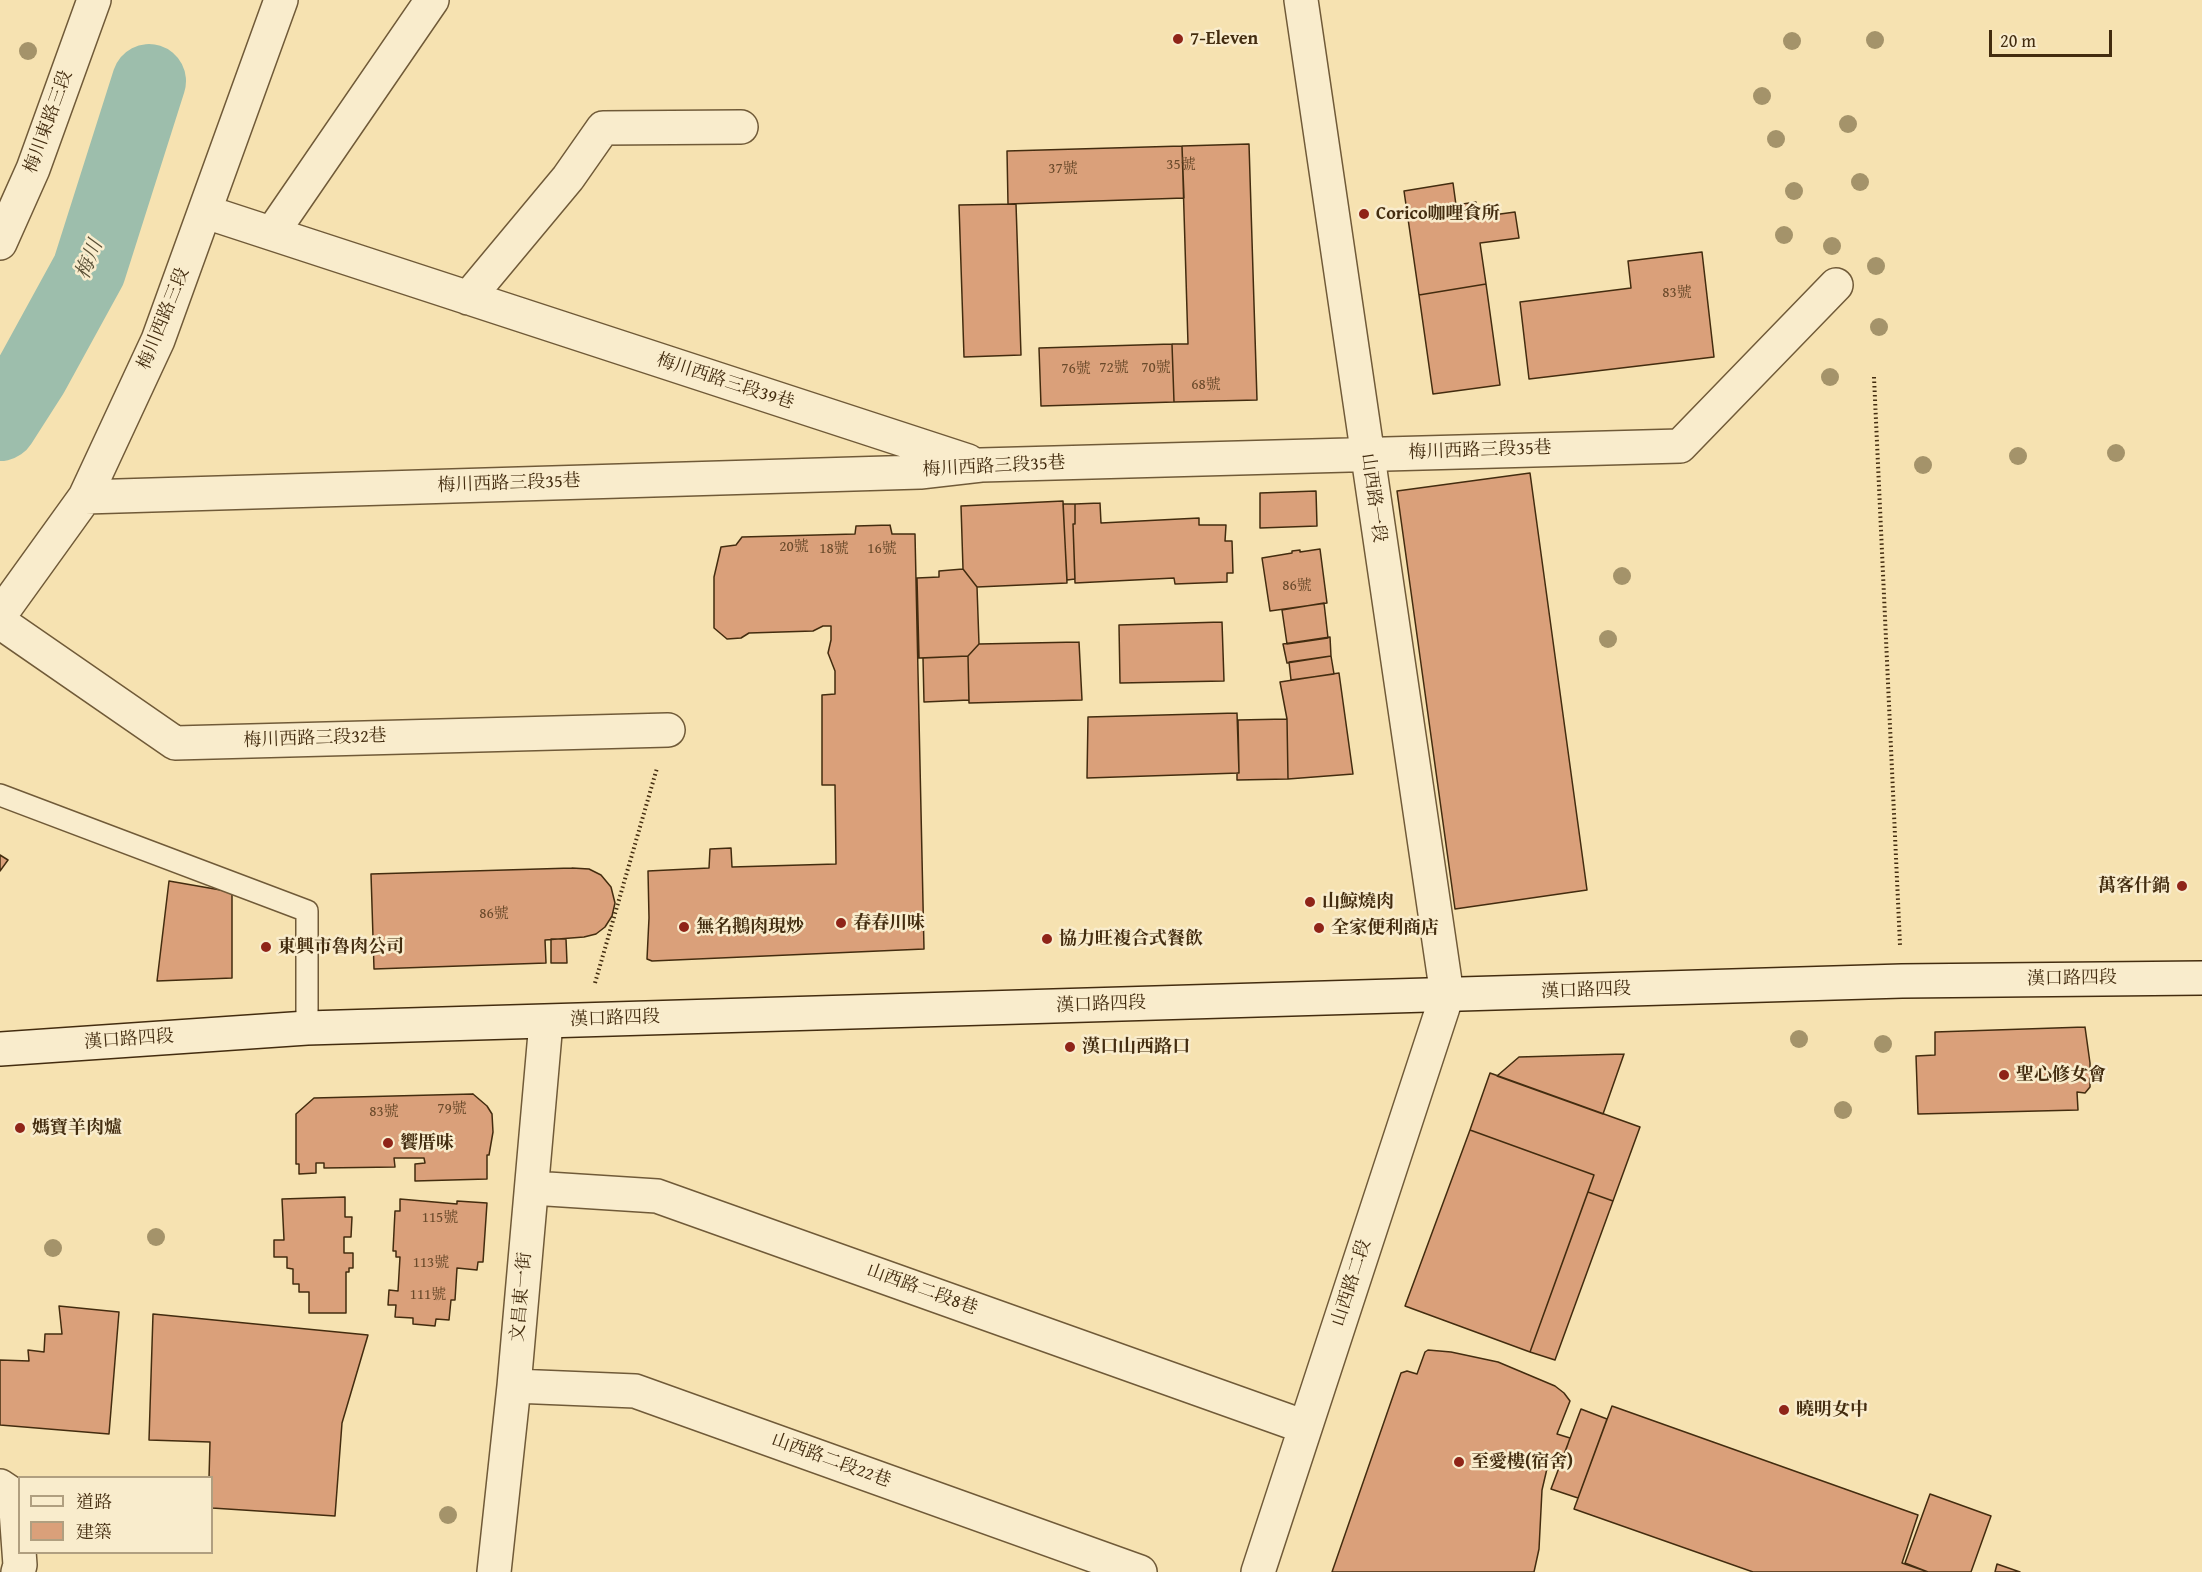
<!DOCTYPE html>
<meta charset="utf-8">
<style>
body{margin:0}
#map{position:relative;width:2202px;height:1572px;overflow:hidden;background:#f6e2b1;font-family:"Gentium Book Plus","Noto Serif TC",serif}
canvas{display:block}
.legend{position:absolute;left:18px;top:1476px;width:195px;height:78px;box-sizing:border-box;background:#f9eccc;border:2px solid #b09f80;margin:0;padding:8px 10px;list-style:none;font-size:18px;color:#432c0f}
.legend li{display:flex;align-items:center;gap:12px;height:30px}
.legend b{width:30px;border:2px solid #b09f80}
.scale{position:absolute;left:1989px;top:30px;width:123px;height:27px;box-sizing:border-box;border:3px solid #432c0f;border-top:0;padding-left:8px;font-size:18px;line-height:21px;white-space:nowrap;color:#432c0f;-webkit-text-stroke:4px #f9eccc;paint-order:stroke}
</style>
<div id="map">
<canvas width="2202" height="1572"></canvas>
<ul class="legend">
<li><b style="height:8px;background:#f9eccc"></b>道路</li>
<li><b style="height:16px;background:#daa07a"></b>建築</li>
</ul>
<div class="scale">20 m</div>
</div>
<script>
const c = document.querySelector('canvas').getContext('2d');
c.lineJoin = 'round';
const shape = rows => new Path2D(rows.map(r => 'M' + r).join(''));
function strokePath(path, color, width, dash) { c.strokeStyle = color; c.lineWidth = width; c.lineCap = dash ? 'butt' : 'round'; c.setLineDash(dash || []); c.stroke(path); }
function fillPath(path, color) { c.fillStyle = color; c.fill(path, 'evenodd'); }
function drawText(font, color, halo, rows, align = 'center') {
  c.font = font + ' "Gentium Book Plus","Noto Serif TC",serif'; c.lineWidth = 5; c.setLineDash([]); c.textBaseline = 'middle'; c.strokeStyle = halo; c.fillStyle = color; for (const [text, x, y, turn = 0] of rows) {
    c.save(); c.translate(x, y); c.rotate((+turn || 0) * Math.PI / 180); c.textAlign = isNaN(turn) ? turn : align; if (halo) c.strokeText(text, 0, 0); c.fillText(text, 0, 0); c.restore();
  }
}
strokePath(shape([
 [0,424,32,374,89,270,149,81]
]), '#9dbeac', 74);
const building = shape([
 [1249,144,1257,400,1174,402,1172,344,1188,344,1182,146,1249,144],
 [1182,146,1184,198,1008,204,1007,151,1182,146],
 [1453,183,1456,205,1476,202,1478,217,1515,212,1519,238,1480,243,1486,284,1419,295,1404,191,1453,183],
 [1016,204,1021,355,964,357,959,205,1016,204],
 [1702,252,1714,357,1529,379,1520,302,1631,288,1628,261,1702,252],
 [1486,284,1500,385,1433,394,1419,295,1486,284],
 [1172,344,1174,402,1041,406,1039,348,1172,344],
 [1530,473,1587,890,1455,909,1397,491,1530,473],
 [1316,491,1317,526,1260,528,1260,493,1316,491],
 [1063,501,1067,583,977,587,963,569,961,506,1063,501],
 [1100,503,1101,523,1199,518,1199,525,1226,525,1225,541,1232,541,1233,573,1227,573,1227,582,1175,584,1174,578,1075,583,1073,524,1075,524,1075,504,1100,503],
 [1063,504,1075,504,1075,524,1073,524,1075,579,1067,580,1063,504],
 [890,525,892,534,915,534,924,949,652,961,647,959,649,918,648,871,709,868,710,849,731,848,732,867,836,864,835,785,822,785,822,695,835,694,835,671,828,653,831,640,831,626,823,626,813,631,749,633,741,638,727,639,714,628,714,577,721,547,736,545,742,537,855,534,856,526,890,525],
 [1320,549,1327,603,1270,611,1262,558,1292,553,1292,551,1300,550,1300,552,1320,549],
 [963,569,977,587,979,644,968,656,919,658,917,578,939,577,939,571,963,569],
 [1324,603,1328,638,1287,644,1282,610,1324,603],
 [1222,622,1224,681,1120,683,1119,625,1222,622],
 [1330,637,1331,656,1287,663,1283,644,1330,637],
 [1079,642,1082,700,969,703,968,656,979,644,1079,642],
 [968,656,969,700,924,702,923,658,968,656],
 [1331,656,1334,674,1291,680,1289,662,1331,656],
 [1339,673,1353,774,1288,779,1287,719,1280,682,1339,673],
 [1237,713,1239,773,1087,778,1088,717,1237,713],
 [1287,719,1288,779,1237,780,1237,773,1239,773,1238,720,1287,719],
 [0,855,8,860,0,871,0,855],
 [572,868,589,869,601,875,611,887,615,903,612,916,605,927,596,934,584,937,545,940,546,963,374,969,371,874,572,868],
 [169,881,232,892,232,978,157,981,169,881],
 [551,939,566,939,567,963,551,963,551,939],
 [2085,1027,2090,1063,2090,1087,2085,1093,2077,1092,2078,1110,1918,1114,1916,1056,1935,1055,1935,1032,2085,1027],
 [1624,1054,1603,1114,1497,1076,1519,1057,1624,1054],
 [1490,1073,1640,1127,1613,1201,1588,1192,1594,1175,1470,1130,1490,1073],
 [473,1094,487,1106,492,1114,493,1132,489,1155,487,1155,487,1179,415,1181,415,1164,425,1163,424,1158,394,1158,395,1167,324,1168,324,1163,316,1163,316,1173,299,1174,299,1164,296,1164,296,1114,314,1098,473,1094],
 [1470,1130,1594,1175,1530,1352,1405,1306,1470,1130],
 [1588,1192,1613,1201,1555,1360,1530,1352,1588,1192],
 [345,1197,345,1217,352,1217,351,1237,344,1237,344,1253,353,1253,353,1268,349,1268,349,1272,346,1272,346,1313,309,1313,309,1292,299,1292,299,1284,293,1284,293,1269,287,1268,287,1257,274,1257,274,1240,284,1240,282,1199,345,1197],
 [400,1199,457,1204,457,1201,487,1203,483,1262,478,1262,477,1270,457,1268,455,1300,451,1300,449,1320,436,1319,435,1326,413,1324,413,1318,395,1317,396,1305,388,1305,389,1290,398,1291,400,1257,396,1257,396,1251,393,1251,395,1211,400,1211,400,1199],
 [59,1306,119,1312,109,1434,0,1425,0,1360,29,1361,28,1350,44,1352,45,1334,62,1334,59,1306],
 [153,1314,368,1335,342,1423,335,1516,212,1508,212,1478,209,1478,210,1442,149,1440,153,1314],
 [1428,1350,1451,1352,1498,1362,1555,1386,1564,1393,1570,1401,1557,1434,1570,1438,1561,1464,1549,1460,1542,1490,1539,1549,1534,1572,1332,1572,1401,1373,1407,1371,1417,1374,1425,1352,1428,1350],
 [1612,1406,1918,1515,1902,1563,1928,1572,1753,1572,1574,1509,1612,1406],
 [1581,1409,1607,1419,1578,1498,1551,1489,1581,1409],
 [1930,1494,1991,1516,1971,1572,1928,1572,1905,1563,1930,1494],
 [1997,1564,2020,1572,1995,1572,1997,1564]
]);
fillPath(building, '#daa07a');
strokePath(building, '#432c0f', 1.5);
const lane = shape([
 [0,795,307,911,307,1028]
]);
const street = shape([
 [206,212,968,461],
 [272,233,432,0],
 [0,243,33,169,94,0],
 [468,298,568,178,603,128,741,127],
 [85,497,920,472,981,465,1680,446,1836,285],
 [0,615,85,497,158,340,281,0],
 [0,622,175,743,668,730],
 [532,1188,657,1196,1305,1427],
 [514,1386,635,1391,1140,1572],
 [0,1486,15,1496,20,1565,18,1572],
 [494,1572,514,1386,546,1022],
 [1258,1572,1447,995,1301,0]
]);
const secondary = shape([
 [0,1049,307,1028,1902,981,2202,978]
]);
strokePath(lane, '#705a38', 24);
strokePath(street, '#705a38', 36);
strokePath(secondary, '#432c0f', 36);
strokePath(shape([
 [1874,377,1900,945],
 [595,983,657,768]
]), '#432c0f', 4, [1.5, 3]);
strokePath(lane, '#f9eccc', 21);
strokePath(street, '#f9eccc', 33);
strokePath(secondary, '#f9eccc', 33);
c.fillStyle = '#a4936a';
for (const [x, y] of [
 [1875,40],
 [1792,41],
 [28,51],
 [1762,96],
 [1848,124],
 [1776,139],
 [1860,182],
 [1794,191],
 [1784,235],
 [1832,246],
 [1876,266],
 [1879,327],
 [1830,377],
 [2116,453],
 [2018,456],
 [1923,465],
 [1622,576],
 [1608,639],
 [1799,1039],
 [1883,1044],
 [1843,1110],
 [156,1237],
 [53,1248],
 [448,1515]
]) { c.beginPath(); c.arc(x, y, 9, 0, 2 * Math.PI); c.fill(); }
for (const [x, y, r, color] of [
 [1178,39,6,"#8f2418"],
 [1364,214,6,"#8f2418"],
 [2182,886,6,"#8f2418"],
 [1310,902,6,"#8f2418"],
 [841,923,6,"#8f2418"],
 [684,927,6,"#8f2418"],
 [1319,928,6,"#8f2418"],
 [1047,939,6,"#8f2418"],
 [266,947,6,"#8f2418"],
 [1070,1047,6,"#8f2418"],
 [2004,1075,6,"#8f2418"],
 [20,1128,6,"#8f2418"],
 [388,1143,6,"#8f2418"],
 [1784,1410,6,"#8f2418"],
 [1459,1462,6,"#8f2418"]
]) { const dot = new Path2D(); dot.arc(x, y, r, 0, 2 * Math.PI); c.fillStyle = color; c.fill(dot); strokePath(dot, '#f9eccc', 2); }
drawText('15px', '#69492a', null, [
 ["35號",1181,165],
 ["37號",1063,169],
 ["83號",1677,293],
 ["72號",1114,368],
 ["70號",1156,368],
 ["76號",1076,369],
 ["68號",1206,385],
 ["20號",794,547],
 ["18號",834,549],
 ["16號",882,549],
 ["86號",1297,586],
 ["86號",494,914],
 ["79號",452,1109],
 ["83號",384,1112],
 ["115號",440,1218],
 ["113號",431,1263],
 ["111號",428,1295]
]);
drawText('bold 18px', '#432c0f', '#f9eccc', [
 ["7-Eleven",1190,39],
 ["Corico咖哩食所",1376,214],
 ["萬客什鍋",2170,886,"right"],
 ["山鯨燒肉",1322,902],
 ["春春川味",853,923],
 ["無名鵝肉現炒",696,927],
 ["全家便利商店",1331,928],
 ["協力旺複合式餐飲",1059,939],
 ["東興市魯肉公司",278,947],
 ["漢口山西路口",1082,1047],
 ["聖心修女會",2016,1075],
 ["媽寶羊肉爐",32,1128],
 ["饗厝味",400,1143],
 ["曉明女中",1796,1410],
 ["至愛樓(宿舍)",1471,1462]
], 'left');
drawText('18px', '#432c0f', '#f9eccc', [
 ["梅川東路三段",49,122,-70],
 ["梅川西路三段",164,319,-68],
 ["梅川西路三段39巷",725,382,18],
 ["梅川西路三段35巷",1480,451,-2],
 ["梅川西路三段35巷",994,467,-3],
 ["梅川西路三段35巷",509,484,-2],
 ["山西路一段",1373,498,82],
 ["梅川西路三段32巷",315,739,-2],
 ["漢口路四段",2072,979,-1],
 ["漢口路四段",1586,991,-2],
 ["漢口路四段",1101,1005,-2],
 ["漢口路四段",615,1019,-2],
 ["漢口路四段",129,1040,-4],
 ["山西路二段",1352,1283,-72],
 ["山西路二段8巷",922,1290,20],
 ["文昌東一街",522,1297,-85],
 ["山西路二段22巷",831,1461,20]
]);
drawText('italic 20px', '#5a5036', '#f9eccc', [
 ["梅川",90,260,-68]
]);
</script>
